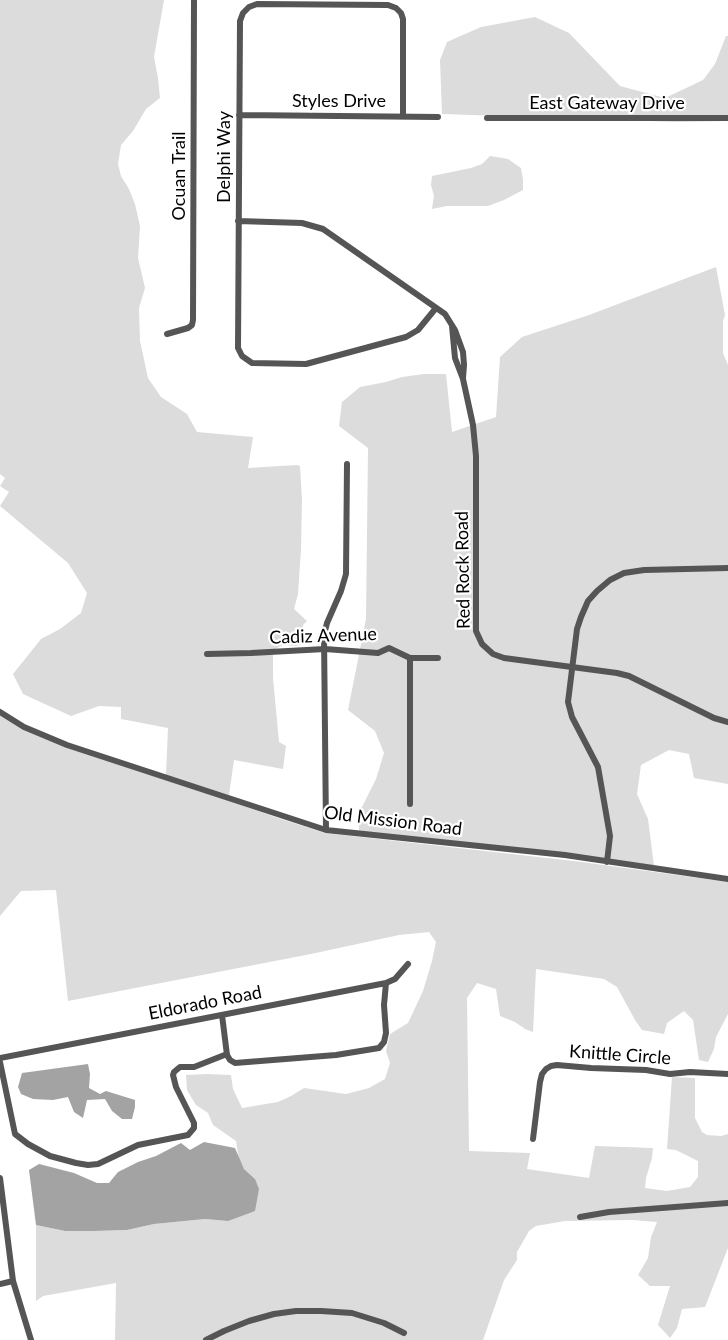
<!DOCTYPE html>
<style>
body{margin:0}
canvas{display:block;background:#fff}
</style>
<canvas width="728" height="1340"></canvas>
<script>
const c = document.querySelector('canvas').getContext('2d');
c.lineJoin = 'round';
function fillPath(path, color) { c.fillStyle = color; c.fill(path, 'evenodd'); }
const shape = rows => new Path2D(rows.map(r => 'M' + r).join(''));
function strokePath(path, color, width, dash) { c.strokeStyle = color; c.lineWidth = width; c.lineCap = dash ? 'butt' : 'round'; c.setLineDash(dash || []); c.stroke(path); }
function drawText(font, color, halo, rows, align = 'center') {
  c.font = font + ' Lato,sans-serif'; c.lineWidth = 4.5; c.setLineDash([]); c.textBaseline = 'middle'; c.strokeStyle = halo; c.fillStyle = color; for (const [text, x, y, turn = 0] of rows) {
    c.save(); c.translate(x, y); c.rotate((+turn || 0) * Math.PI / 180); c.textAlign = isNaN(turn) ? turn : align; if (halo) c.strokeText(text, 0, 0); c.fillText(text, 0, 0); c.restore();
  }
}
fillPath(shape([
 [0,0,164,0,154,57,158,78,160,98,146,109,133,131,121,145,118,164,121,176,129,189,135,204,140,226,138,258,145,288,139,308,140,341,148,378,161,397,187,414,197,432,253,437,248,468,297,465,300,466,302,500,301,549,298,594,294,609,307,621,303,625,301,645,295,646,283,645,273,650,273,678,279,742,286,746,283,769,234,760,229,795,166,775,168,728,121,719,121,707,99,706,71,716,23,694,13,674,41,639,60,629,81,613,87,593,68,563,0,506,9,492,0,486,5,478,0,474],
 [535,17,569,33,620,86,665,98,703,80,715,64,726,36,728,36,728,121,677,122,442,114,440,60,447,42,481,27],
 [490,156,508,159,521,168,523,180,523,190,504,200,488,206,447,206,432,209,434,196,431,185,432,176,471,168,482,164],
 [716,267,725,315,723,321,723,353,728,365,728,784,694,778,689,754,669,750,641,765,637,794,648,819,654,866,359,831,359,813,376,779,384,753,375,731,348,710,366,619,368,448,339,426,342,402,360,387,386,382,402,377,424,374,446,374,452,432,496,417,500,357,522,337,589,315],
 [0,715,23,729,281,819,325,833,574,861,728,882,728,1014,716,1037,714,1049,708,1062,699,1060,693,1020,684,1011,667,1023,664,1034,642,1030,635,1020,617,987,604,979,536,969,533,1032,525,1029,515,1022,500,1016,496,989,477,983,467,998,469,1151,530,1153,527,1169,589,1178,595,1146,653,1148,652,1158,646,1178,645,1188,667,1191,690,1187,698,1177,698,1161,676,1150,667,1149,672,1077,695,1078,695,1118,702,1132,707,1135,721,1136,728,1134,728,1248,705,1307,682,1309,677,1328,670,1338,658,1325,670,1286,650,1286,638,1275,648,1258,651,1237,657,1222,632,1220,565,1221,536,1226,529,1231,517,1252,517,1260,504,1280,483,1340,115,1340,116,1283,43,1296,36,1301,36,1225,65,1231,94,1231,127,1230,154,1224,205,1219,228,1221,255,1179,244,1169,239,1160,236,1141,213,1125,208,1113,196,1105,187,1090,186,1075,206,1074,231,1075,233,1089,242,1108,278,1102,291,1096,304,1088,346,1094,369,1088,385,1079,390,1063,386,1051,390,1034,408,1023,423,991,432,961,436,942,429,932,399,935,311,954,68,1001,56,890,21,891,0,916]
]), '#dcdcdc');
fillPath(shape([
 [88,1064,90,1074,89,1088,100,1094,106,1091,135,1100,135,1107,132,1119,122,1119,112,1111,105,1099,87,1100,83,1118,74,1112,68,1097,53,1100,33,1099,21,1094,18,1087,22,1073],
 [204,1142,235,1148,244,1169,255,1179,259,1189,255,1211,228,1221,205,1219,154,1224,127,1230,94,1231,65,1231,36,1225,29,1170,39,1164,74,1173,97,1183,109,1183,118,1172,138,1162,156,1156,181,1143,190,1150]
]), '#a3a3a3');
strokePath(shape([
 [239,115,438,117],
 [403,116,403,19,401,13,396,8,388,5,257,4,249,7,243,13,240,21,238,348,242,356,252,363,306,364,406,337,418,330,436,308],
 [487,118,728,118],
 [238,221,302,223,323,229,445,314,455,330,463,352,464,365,463,378],
 [452,326,455,358,463,379,473,425,476,456,476,631,482,644,493,654,504,658,617,673,629,676,714,718,728,722],
 [167,334,188,328,192,325,193,320,194,0],
 [207,654,251,653,325,649,378,653,389,648,410,658,438,658],
 [410,658,410,804],
 [0,712,24,727,67,745,326,830,565,855,728,879],
 [326,830,324,635,327,623,341,591,346,574,347,464],
 [607,862,610,836,598,767,572,717,568,702,577,629,581,617,588,601,597,591,610,580,624,573,644,570,728,568],
 [222,1015,227,1055,230,1060,235,1063,336,1055,379,1048,384,1042,386,1033,384,1005,386,983],
 [0,1058,386,983,395,979,408,964],
 [0,1062,15,1134,28,1144,50,1156,76,1163,88,1165,98,1164,138,1145,188,1135,194,1128,194,1123,176,1087,173,1075,174,1072,180,1067,194,1067,227,1054],
 [533,1139,540,1082,542,1074,546,1069,551,1066,557,1065,591,1068,646,1070,670,1074,690,1072,728,1074],
 [0,1178,13,1281,31,1340],
 [580,1217,609,1212,728,1203],
 [0,1284,13,1281],
 [206,1340,224,1331,249,1321,274,1314,296,1311,321,1311,352,1313,384,1323,404,1333]
]), '#555', 6);
drawText('18px', '#000', '#fff', [
 ["Styles Drive",339,101],
 ["East Gateway Drive",607,103],
 ["Delphi Way",224,157,-90],
 ["Ocuan Trail",179,176,-90],
 ["Red Rock Road",463,570,-91],
 ["Cadiz Avenue",323,636,-2],
 ["Old Mission Road",393,821,7],
 ["Eldorado Road",205,1003,-11],
 ["Knittle Circle",620,1055,4]
]);
</script>
